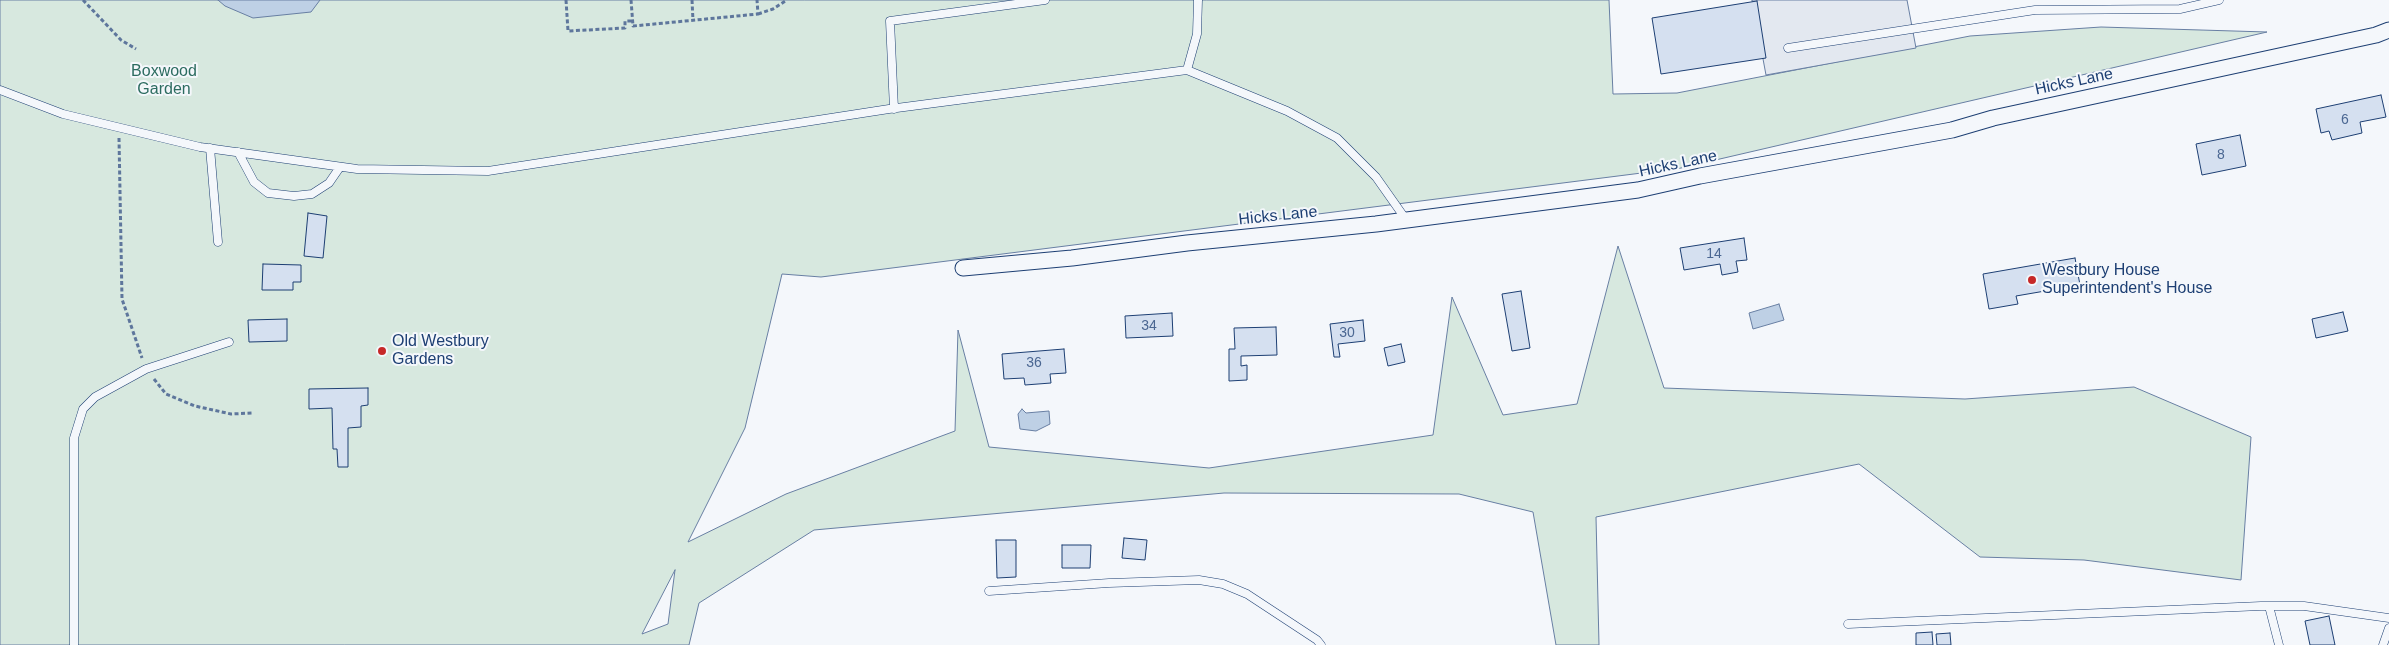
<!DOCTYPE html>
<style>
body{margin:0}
canvas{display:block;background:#f4f7fb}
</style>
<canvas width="2389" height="645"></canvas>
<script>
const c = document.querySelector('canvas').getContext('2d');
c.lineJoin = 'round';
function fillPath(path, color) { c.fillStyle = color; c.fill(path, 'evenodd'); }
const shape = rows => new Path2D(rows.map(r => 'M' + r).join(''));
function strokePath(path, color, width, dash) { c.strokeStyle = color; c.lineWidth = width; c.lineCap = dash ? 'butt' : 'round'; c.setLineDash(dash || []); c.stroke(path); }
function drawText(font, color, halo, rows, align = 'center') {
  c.font = font + ' Helvetica,sans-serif'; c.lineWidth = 4; c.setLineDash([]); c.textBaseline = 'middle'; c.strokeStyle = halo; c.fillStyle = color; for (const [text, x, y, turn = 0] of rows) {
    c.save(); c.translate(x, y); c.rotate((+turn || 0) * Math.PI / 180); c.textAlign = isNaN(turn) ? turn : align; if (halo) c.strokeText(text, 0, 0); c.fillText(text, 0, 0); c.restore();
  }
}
const green = shape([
 [0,0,1609,0,1613,94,1677,93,1970,36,2101,27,2267,32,1681,168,821,277,782,274,745,428,688,542,786,494,955,431,958,330,989,447,1209,468,1433,435,1452,297,1503,415,1577,404,1618,246,1664,388,1965,399,2134,387,2251,437,2241,580,2084,560,1980,557,1859,464,1596,517,1599,645,1556,645,1533,512,1459,494,1224,493,814,530,699,603,689,645,0,645,0,0],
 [675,570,668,624,642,634,675,570]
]);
fillPath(green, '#d7e8df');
strokePath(green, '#687fa3', 1);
const parking = shape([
 [1752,0,1907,0,1916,48,1766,75,1752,0]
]);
fillPath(parking, '#e3e8f0');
strokePath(parking, '#687fa3', 1);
const water = shape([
 [218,0,320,0,311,12,253,18,225,6,218,0],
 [1779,304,1784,320,1753,329,1749,313,1779,304],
 [1022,409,1026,413,1049,411,1050,424,1036,431,1020,429,1018,414,1022,409]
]);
fillPath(water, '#bed0e5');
strokePath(water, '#687fa3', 1);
const building = shape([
 [1757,1,1766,58,1661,74,1652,18,1757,1],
 [2381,95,2386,117,2360,122,2362,133,2332,140,2329,131,2321,133,2316,109,2381,95],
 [2240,135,2246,166,2202,175,2196,144,2240,135],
 [308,213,327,216,323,258,304,256,308,213],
 [1744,238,1747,260,1736,261,1738,272,1722,275,1720,264,1684,270,1680,248,1744,238],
 [2075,258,2080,285,2016,296,2018,304,1989,309,1983,274,2075,258],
 [263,264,301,265,301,282,293,282,293,290,262,290,263,264],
 [1521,291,1530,348,1512,351,1502,294,1521,291],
 [2343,312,2348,331,2316,338,2312,319,2343,312],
 [1172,313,1173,336,1126,338,1125,316,1172,313],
 [287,319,287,341,249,342,248,320,287,319],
 [1363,320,1365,341,1338,344,1340,357,1334,357,1330,324,1363,320],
 [1276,327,1277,355,1241,356,1241,366,1247,365,1247,380,1229,381,1229,349,1235,349,1234,328,1276,327],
 [1401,344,1405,362,1388,366,1384,348,1401,344],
 [1064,349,1066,373,1050,374,1051,383,1025,385,1024,378,1004,379,1002,354,1064,349],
 [368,388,368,405,361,406,361,427,348,428,348,467,338,467,337,449,333,449,332,408,309,409,309,389,368,388],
 [1124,538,1147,540,1145,560,1122,558,1124,538],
 [996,540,1016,540,1016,577,997,578,996,540],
 [1062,545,1091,545,1090,568,1062,568,1062,545],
 [2329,616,2335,645,2310,645,2305,621,2329,616],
 [1932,632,1933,645,1916,645,1916,633,1932,632],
 [1950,633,1951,645,1937,645,1936,634,1950,633]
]);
fillPath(building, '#d5e0f0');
strokePath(building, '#1d3f73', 1);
const lane = shape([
 [1788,48,2035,10,2180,9,2219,0],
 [1187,70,1197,34,1198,0],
 [0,90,63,114,200,147,357,169,488,171,889,109,1187,70,1287,111,1337,138,1376,177,1407,221],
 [894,109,890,21,1045,0],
 [210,148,218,242],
 [238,152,254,182,268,193,294,196,312,194,329,183,340,167],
 [989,591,1109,583,1199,580,1223,584,1247,594,1317,640,1321,645],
 [2269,606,2279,645],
 [1848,624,2261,606,2304,606,2389,618],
 [74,645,74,438,83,409,95,397,146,369,229,342],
 [2383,645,2389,628]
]);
const street = shape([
 [963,268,1072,258,1187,243,1376,224,1638,190,1700,176,1952,130,1993,118,2376,35,2389,30]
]);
strokePath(lane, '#1d3f73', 9);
strokePath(street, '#1d3f73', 17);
strokePath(shape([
 [83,0,121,40,136,49],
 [566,0,568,31,625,28,625,21,633,21],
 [631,0,633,26,758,14,757,0],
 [692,0,693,21],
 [758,14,773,9,787,0],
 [119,138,122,299,142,358],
 [154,379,166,394,195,406,231,414,252,413]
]), '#5e769c', 3, [4, 2.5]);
strokePath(lane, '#f4f7fb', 8);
strokePath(street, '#f4f7fb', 15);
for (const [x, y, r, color] of [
 [2032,280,5,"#c62828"],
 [382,351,5,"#c62828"]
]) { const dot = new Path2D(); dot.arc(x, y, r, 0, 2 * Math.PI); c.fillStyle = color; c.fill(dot); strokePath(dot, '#f4f7fb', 2); }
drawText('14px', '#4b6792', null, [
 ["6",2345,120],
 ["8",2221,155],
 ["14",1714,254],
 ["34",1149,326],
 ["30",1347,333],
 ["36",1034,363]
]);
drawText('16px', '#2c6c60', '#f4f7fb', [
 ["Boxwood",164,72],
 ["Garden",164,90]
]);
drawText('16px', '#1d3f73', '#f4f7fb', [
 ["Hicks Lane",2074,82,-12],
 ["Hicks Lane",1678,164,-12],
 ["Hicks Lane",1278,216,-6]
]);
drawText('16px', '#1d3f73', '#f4f7fb', [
 ["Westbury House",2042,271],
 ["Superintendent's House",2042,289],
 ["Old Westbury",392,342],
 ["Gardens",392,360]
], 'left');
</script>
